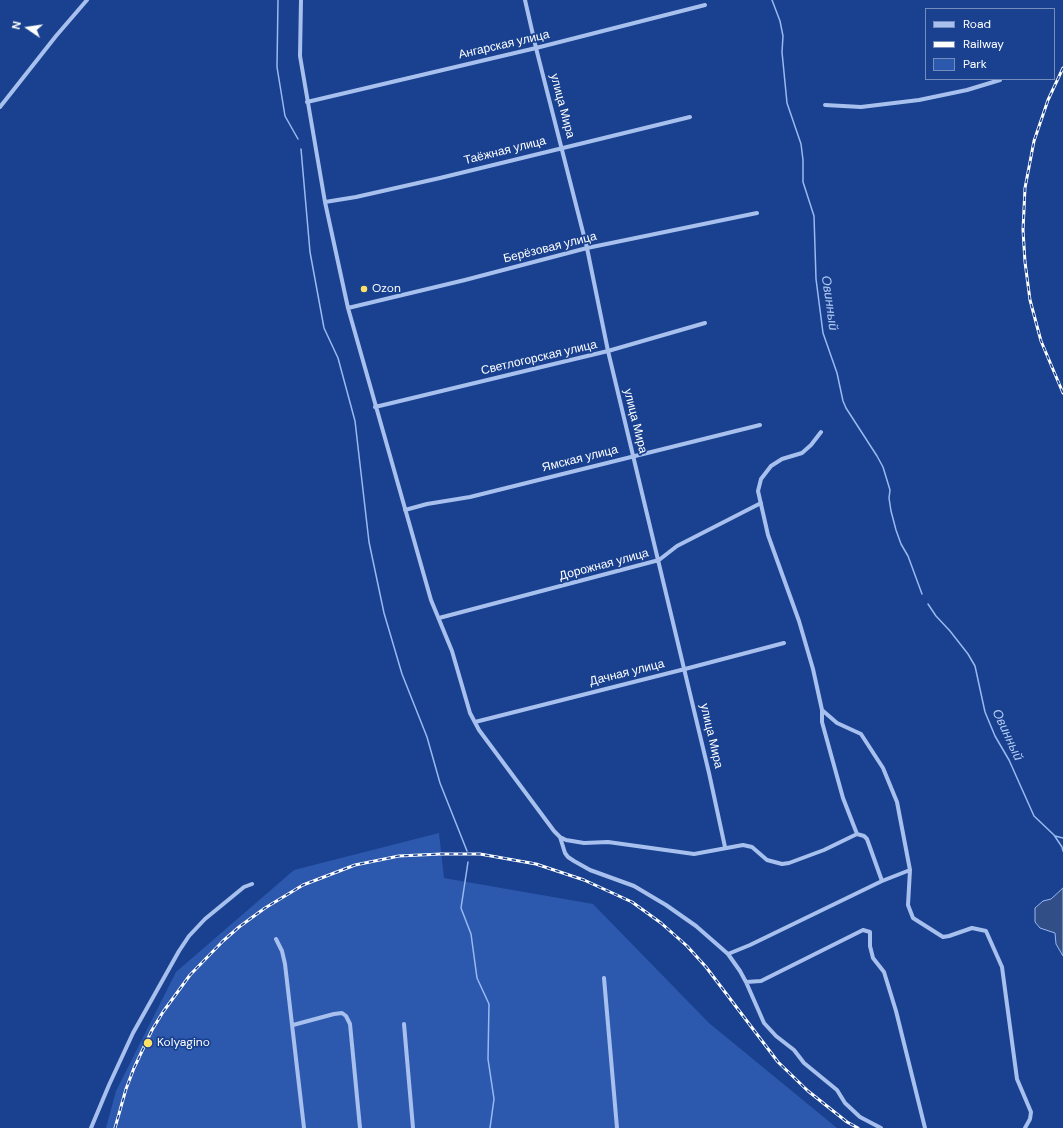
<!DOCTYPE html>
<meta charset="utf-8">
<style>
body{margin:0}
#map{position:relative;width:1063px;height:1128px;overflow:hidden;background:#19418f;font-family:"DM Sans",sans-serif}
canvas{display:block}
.legend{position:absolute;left:925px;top:8px;width:130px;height:72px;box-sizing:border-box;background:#19418f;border:1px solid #758dbc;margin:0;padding:5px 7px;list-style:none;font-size:12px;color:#fff}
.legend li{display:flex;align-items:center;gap:8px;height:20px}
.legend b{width:20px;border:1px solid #758dbc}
.north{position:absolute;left:8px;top:8px;width:40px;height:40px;-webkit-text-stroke:3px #19418f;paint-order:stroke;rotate:283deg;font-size:11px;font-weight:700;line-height:16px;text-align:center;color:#fff}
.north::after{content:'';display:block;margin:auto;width:14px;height:18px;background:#fff;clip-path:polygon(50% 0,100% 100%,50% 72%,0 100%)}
</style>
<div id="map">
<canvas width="1063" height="1128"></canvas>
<ul class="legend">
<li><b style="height:5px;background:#a7c0ee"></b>Road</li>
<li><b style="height:5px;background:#fff"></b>Railway</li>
<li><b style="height:11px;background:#2c59ad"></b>Park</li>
</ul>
<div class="north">N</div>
</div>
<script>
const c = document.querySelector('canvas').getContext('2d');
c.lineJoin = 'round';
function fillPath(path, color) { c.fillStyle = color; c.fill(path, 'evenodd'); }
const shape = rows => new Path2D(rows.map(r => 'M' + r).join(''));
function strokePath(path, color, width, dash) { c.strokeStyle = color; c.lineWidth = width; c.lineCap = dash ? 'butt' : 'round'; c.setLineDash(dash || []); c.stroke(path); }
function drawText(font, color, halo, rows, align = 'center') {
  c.font = font + ' "DM Sans",sans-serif'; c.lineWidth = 3.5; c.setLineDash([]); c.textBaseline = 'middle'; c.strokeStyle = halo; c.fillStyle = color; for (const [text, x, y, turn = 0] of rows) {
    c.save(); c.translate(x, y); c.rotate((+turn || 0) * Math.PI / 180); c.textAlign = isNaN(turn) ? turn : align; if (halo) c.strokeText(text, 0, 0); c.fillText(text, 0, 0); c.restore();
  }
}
fillPath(shape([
 [439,833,444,878,593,904,709,1023,837,1128,106,1128,116,1091,176,972,294,870]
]), '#2c59ad');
const water = shape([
 [1063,888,1063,956,1056,944,1055,933,1040,928,1035,922,1035,908,1043,901,1051,899,1063,888]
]);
fillPath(water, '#314e87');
strokePath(water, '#99b9f1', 1);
strokePath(shape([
 [278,0,277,67,285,116,298,139],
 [772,0,780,21,783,36,782,52,787,103,801,144,803,160,803,182,814,216,816,279,823,333,837,373,843,401,846,408,877,456,883,467,890,490,889,498,891,511,896,530,901,544,908,556,922,594],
 [301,149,310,252,324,328,338,358,355,421,369,542,384,613,402,674,427,737,440,783,467,851],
 [928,604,936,616,950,631,968,654,975,666,985,712,995,736,1009,760,1034,816,1054,835,1062,847,1063,851],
 [1055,836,1063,838],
 [468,862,461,908,471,934,477,978,489,1004,488,1059,494,1099,490,1128]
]), '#99b9f1', 1.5);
strokePath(shape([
 [301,0,300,56,325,202,348,308,431,600,452,651,470,713,479,730,554,831,560,837,566,840,584,843,608,842,694,854,743,845,752,847,767,860,782,864,789,863,824,850,857,834],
 [525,0,536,48,587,248,608,351,709,773,725,847],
 [307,102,536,48,705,5],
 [825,105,861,107,919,100,967,90,1000,80],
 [0,107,56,36,87,0],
 [325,202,356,197,440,178,690,117],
 [348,308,465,280,587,248,757,213],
 [375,407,608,351,705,323],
 [821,432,811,445,802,453,782,459,771,466,761,479,758,491,768,535,799,621,813,669,822,710,822,722,843,798,857,834,864,836,867,839,882,881],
 [405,510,427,504,470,497,760,425],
 [439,618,659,560,677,546,761,503],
 [822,710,837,723,861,734,883,768,897,802,910,870,908,905,913,918,943,937,949,936,972,928,986,931,1002,967,1017,1079,1031,1112,1030,1119,1025,1128],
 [475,722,685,669,784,643],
 [560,837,565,853,568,857,574,861,590,870,634,886,666,905,696,926,728,954,740,971,746,982,764,1023,776,1036,794,1050,804,1063,837,1090,845,1103,860,1117,881,1128],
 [276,939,282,951,285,964,304,1128],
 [728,954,750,945,882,881,910,870],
 [604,978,617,1128],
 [746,982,761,981,863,930,870,932,870,946,873,958,884,972,896,1011,925,1128],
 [404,1024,413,1128],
 [293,1025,334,1014,342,1013,346,1016,350,1024,360,1128],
 [91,1128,109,1085,133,1033,179,951,189,936,205,919,244,887,252,884]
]), '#a7c0ee', 4);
const rail = shape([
 [1063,68,1048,100,1034,141,1025,188,1023,230,1025,262,1030,300,1041,341,1063,393],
 [115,1128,126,1089,134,1068,152,1030,163,1012,190,975,223,941,239,927,265,908,303,885,355,865,399,856,441,854,480,854,536,864,584,880,632,902,661,923,687,946,706,967,778,1062,808,1091,847,1122,858,1128]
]);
strokePath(rail, '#fff', 3);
strokePath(rail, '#19418f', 1.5, [4.5]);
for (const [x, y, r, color] of [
 [364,289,4,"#ffe164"],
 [148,1043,5,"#ffe164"]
]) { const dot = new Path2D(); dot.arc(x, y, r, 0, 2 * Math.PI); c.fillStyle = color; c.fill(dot); strokePath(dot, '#19418f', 1.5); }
drawText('12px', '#fff', '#19418f', [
 ["Ангарская улица",504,45,-13],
 ["улица Мира",562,106,75],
 ["Таёжная улица",505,151,-14],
 ["Берёзовая улица",550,248,-14],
 ["Светлогорская улица",539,358,-13],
 ["улица Мира",635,421,76],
 ["Ямская улица",580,459,-14],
 ["Дорожная улица",604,565,-15],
 ["Дачная улица",627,673,-14],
 ["улица Мира",711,736,77]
]);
drawText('12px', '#fff', '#19418f', [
 ["Ozon",372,289],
 ["Kolyagino",157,1043]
], 'left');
drawText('italic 13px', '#b3cbf5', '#19418f', [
 ["Овинный",829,303,82],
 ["Овинный",1007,735,65]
]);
</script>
